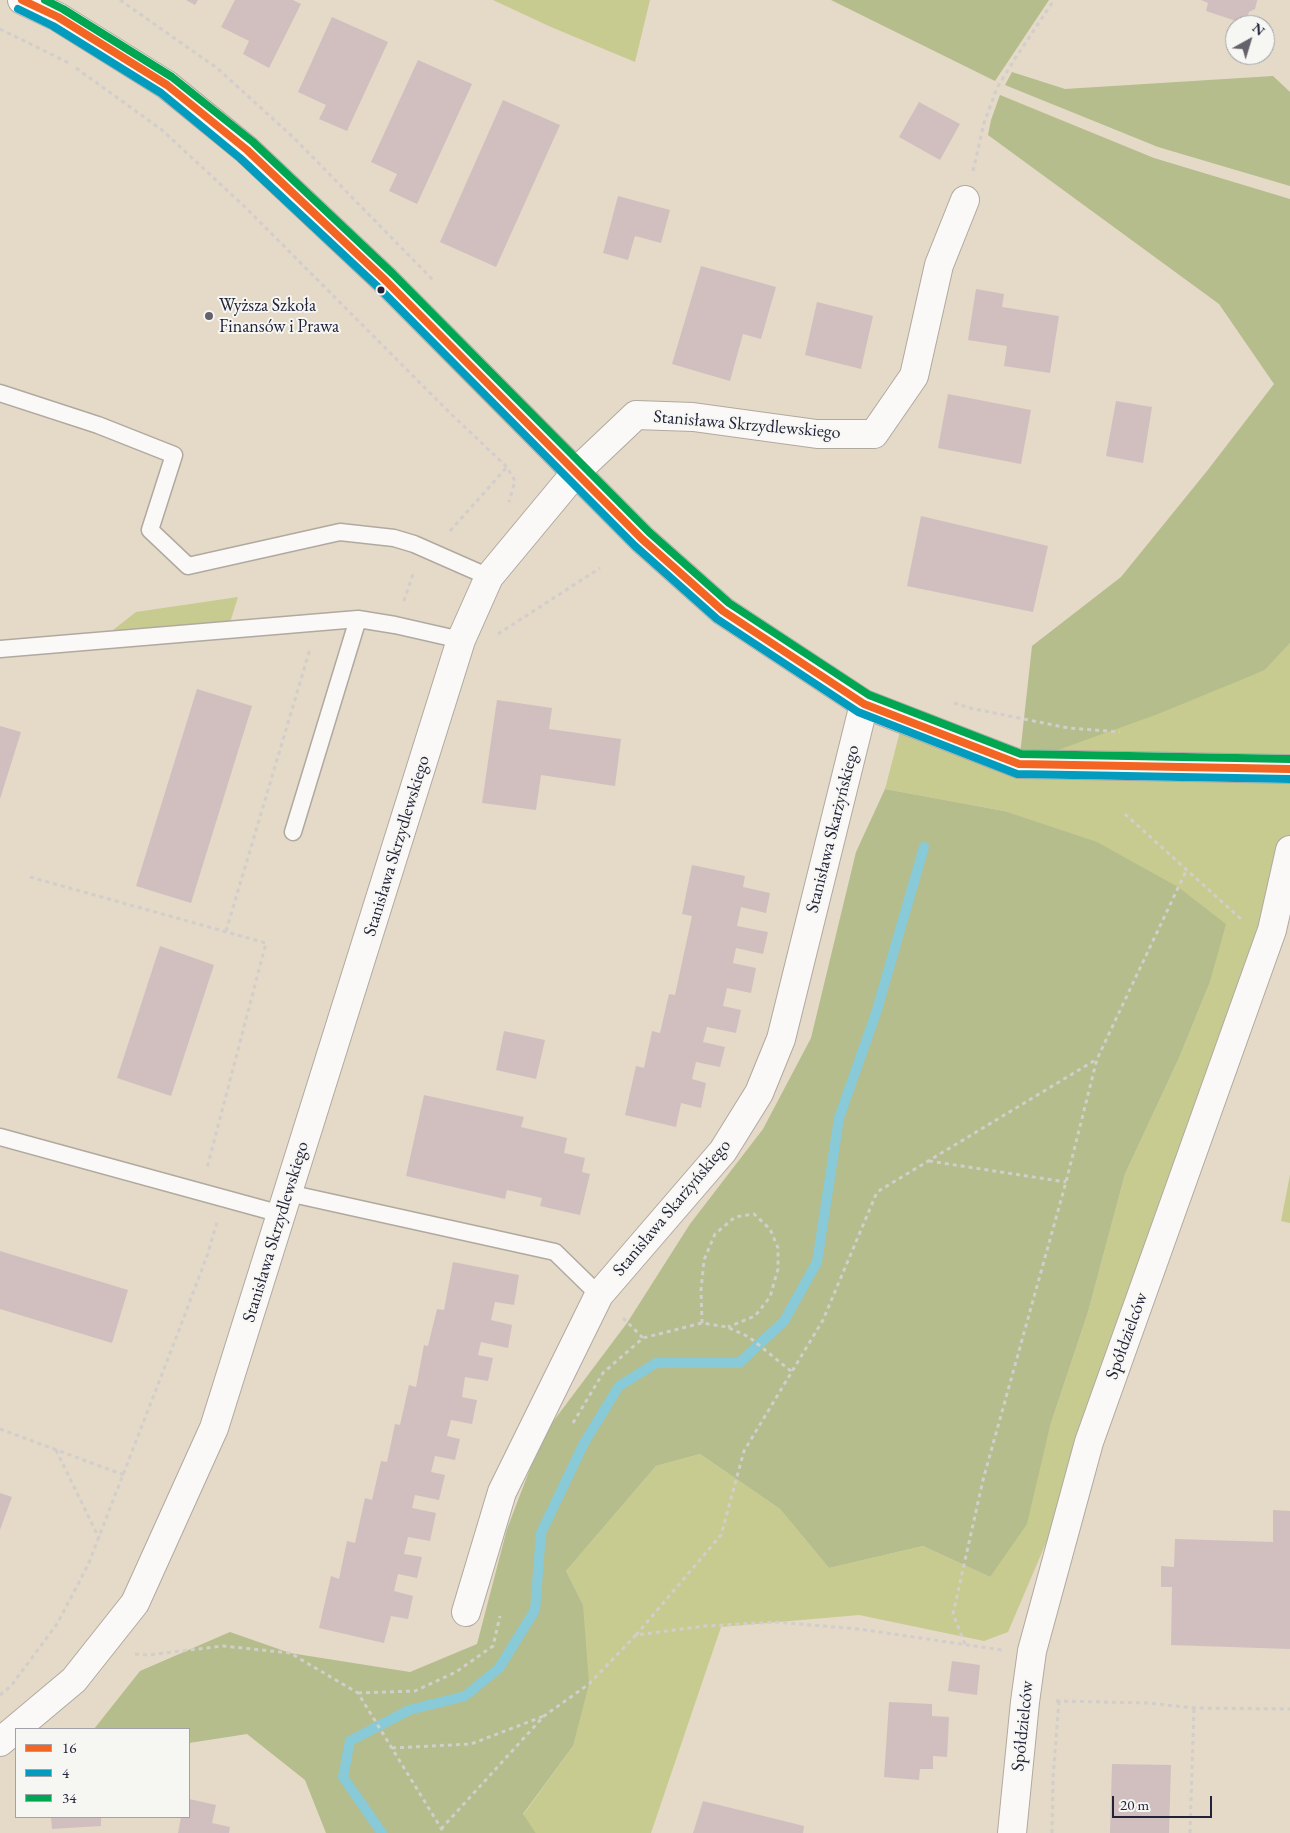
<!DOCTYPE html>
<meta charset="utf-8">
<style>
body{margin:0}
#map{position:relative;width:1290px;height:1833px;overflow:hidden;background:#e5d9c8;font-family:"EB Garamond",serif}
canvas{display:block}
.legend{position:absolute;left:15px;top:1728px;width:175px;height:90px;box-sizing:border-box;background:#f6f6f2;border:1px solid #a1a1a9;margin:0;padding:6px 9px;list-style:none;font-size:15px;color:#22223b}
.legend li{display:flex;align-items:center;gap:10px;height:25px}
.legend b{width:25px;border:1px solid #a1a1a9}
.north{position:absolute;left:1225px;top:15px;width:50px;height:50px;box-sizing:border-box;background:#f6f6f2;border:1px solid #a1a1a9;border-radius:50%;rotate:39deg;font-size:14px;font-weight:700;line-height:20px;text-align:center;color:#22223b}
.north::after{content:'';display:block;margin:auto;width:18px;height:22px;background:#66626c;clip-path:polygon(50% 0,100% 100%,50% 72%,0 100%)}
.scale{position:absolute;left:1112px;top:1796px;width:100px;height:22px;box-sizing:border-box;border:2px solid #22223b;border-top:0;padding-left:6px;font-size:15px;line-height:18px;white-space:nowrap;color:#22223b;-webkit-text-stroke:4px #f6f6f2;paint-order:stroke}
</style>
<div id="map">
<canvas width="1290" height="1833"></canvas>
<ul class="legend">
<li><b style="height:6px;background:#f26522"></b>16</li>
<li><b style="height:6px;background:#039cbf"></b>4</li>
<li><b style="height:6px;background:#00a651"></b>34</li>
</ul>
<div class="north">N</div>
<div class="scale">20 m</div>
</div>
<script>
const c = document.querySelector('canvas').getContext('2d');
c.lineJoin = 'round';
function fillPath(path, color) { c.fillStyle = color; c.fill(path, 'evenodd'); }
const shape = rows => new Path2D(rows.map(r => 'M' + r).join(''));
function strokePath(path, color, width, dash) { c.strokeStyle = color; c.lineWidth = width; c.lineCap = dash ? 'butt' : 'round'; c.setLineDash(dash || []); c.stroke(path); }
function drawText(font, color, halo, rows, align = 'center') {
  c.font = font + ' "EB Garamond",serif'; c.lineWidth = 4; c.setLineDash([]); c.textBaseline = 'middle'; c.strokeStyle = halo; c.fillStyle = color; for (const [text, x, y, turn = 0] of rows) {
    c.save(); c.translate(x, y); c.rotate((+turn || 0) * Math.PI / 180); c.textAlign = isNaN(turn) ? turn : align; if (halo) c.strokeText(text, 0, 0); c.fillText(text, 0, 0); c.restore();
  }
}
fillPath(shape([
 [493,0,650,0,635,62,551,27],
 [238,597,228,629,99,641,136,612],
 [1290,643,1290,850,1089,1442,1008,1632,984,1641,859,1615,721,1627,651,1833,536,1833,523,1815,573,1746,583,1605,566,1571,656,1466,700,1454,780,1509,829,1568,923,1546,990,1577,1050,1426,1088,1312,1125,1174,1179,1058,1210,982,1225,924,1004,811,885,789,903,720,1019,764,1265,670],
 [1290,1175,1290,1223,1281,1221]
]), '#c8cb90');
fillPath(shape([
 [831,0,1049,0,995,81],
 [1012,72,1065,89,1273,76,1290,92,1290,186,1158,147,1005,85],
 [1000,95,1154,158,1290,199,1290,643,1265,670,1158,714,1019,764,1032,646,1121,577,1207,471,1274,384,1219,304,988,135,991,120],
 [885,789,1004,811,1097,842,1178,887,1226,924,1210,982,1179,1058,1125,1174,1088,1312,1050,1426,1027,1524,990,1577,923,1546,829,1568,780,1509,700,1454,656,1466,566,1571,583,1605,589,1684,573,1746,523,1814,536,1833,326,1833,305,1780,247,1734,189,1743,189,1729,94,1729,140,1671,230,1632,290,1653,410,1672,477,1644,507,1529,543,1435,627,1323,690,1224,763,1129,811,1038,856,852]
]), '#b4bd8b');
strokePath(shape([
 [382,1833,343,1777,350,1741,409,1710,465,1696,499,1668,535,1610,541,1533,584,1443,619,1386,656,1363,739,1363,784,1321,817,1262,839,1118,876,1013,924,847]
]), '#89cad8', 10);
fillPath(shape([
 [186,0,198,0,195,5],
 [235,0,293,0,301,4,269,68,243,54,249,41,221,27],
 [1201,0,1257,0,1257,1,1255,9,1249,12,1245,24,1206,11,1208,3],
 [332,17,388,42,347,131,319,119,326,105,298,92],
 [418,60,472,84,417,204,389,191,397,174,371,162],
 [503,100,560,125,496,267,440,242],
 [919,102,960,124,940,160,899,137],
 [618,196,670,210,661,243,635,236,628,260,603,253],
 [701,266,776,287,761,339,743,334,730,381,672,364],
 [976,289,1004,294,1002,307,1059,316,1050,373,1004,366,1007,346,968,340],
 [817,302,873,316,861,369,805,355],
 [948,394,1031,410,1021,464,938,448],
 [1116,401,1152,407,1143,463,1106,456],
 [921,516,1048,546,1033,612,907,586],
 [197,689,252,706,191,903,136,886],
 [497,700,552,708,549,729,621,739,615,786,541,775,536,810,482,803],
 [0,726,21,732,0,799],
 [692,865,745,876,743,887,770,893,766,913,741,907,737,926,768,932,763,954,736,948,733,963,756,968,751,993,727,988,723,1006,741,1010,736,1033,707,1027,703,1042,725,1047,720,1067,696,1062,692,1079,706,1083,701,1108,681,1103,676,1127,625,1115,636,1066,644,1068,652,1031,660,1033,669,994,675,995,692,916,682,914],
 [160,946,214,965,171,1096,117,1078],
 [504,1031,545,1040,536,1079,496,1070],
 [424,1095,524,1117,521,1127,567,1138,564,1153,585,1158,582,1172,590,1174,580,1215,540,1206,542,1198,507,1190,505,1199,406,1176],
 [0,1251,128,1290,112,1343,0,1309],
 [453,1262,519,1275,514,1305,495,1302,491,1320,512,1325,508,1348,481,1342,478,1355,493,1358,488,1381,465,1377,462,1397,477,1400,472,1424,451,1420,447,1436,460,1439,455,1460,435,1456,431,1472,445,1475,439,1500,415,1495,412,1508,436,1513,430,1541,408,1537,404,1554,422,1557,417,1578,398,1574,394,1591,413,1596,408,1619,391,1616,384,1643,319,1628,331,1576,339,1579,347,1541,355,1543,365,1498,372,1500,381,1461,387,1462,395,1424,400,1425,409,1385,416,1387,424,1345,428,1346,437,1309,444,1310],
 [0,1493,12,1497,0,1530],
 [1273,1510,1290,1511,1290,1649,1171,1645,1172,1587,1161,1587,1161,1566,1174,1567,1175,1539,1273,1542],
 [952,1661,980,1665,977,1695,948,1691],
 [889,1702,932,1704,932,1716,949,1717,947,1757,933,1756,933,1769,920,1769,919,1780,884,1777],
 [1112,1764,1171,1765,1169,1833,1110,1833],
 [189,1799,216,1805,212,1823,230,1827,229,1833,178,1833,181,1817,189,1817],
 [703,1801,804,1826,803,1833,693,1833],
 [51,1817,101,1817,101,1826,52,1829]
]), '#d1bfbf');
const lane = shape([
 [0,393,98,425,174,455,150,530,188,566,340,532,394,538,414,544,489,577],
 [0,649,358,619],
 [293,832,358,619,395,625,461,640],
 [0,1137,281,1214],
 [288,1193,555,1252,599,1295]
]);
const street = shape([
 [466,1612,502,1492,599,1295,723,1151,759,1093,781,1039,864,704],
 [0,1742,74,1680,135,1603,214,1428,461,640,489,577,577,471,636,415,693,417,817,434,874,434,914,376,939,265,965,200],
 [1012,1833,1025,1702,1032,1651,1089,1442,1272,930,1290,850]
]);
const secondary = shape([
 [22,0,58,17,167,85,247,150,386,281,642,539,723,611,864,704,1019,764,1290,769]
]);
strokePath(lane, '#b0a9a0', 19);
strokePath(street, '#b0a9a0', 30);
strokePath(secondary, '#b0a9a0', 30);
strokePath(shape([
 [120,0,217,68,294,138,433,280],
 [0,29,71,64],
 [76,68,162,130,244,206,450,413,507,467,515,481,509,502],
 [973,171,984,123,997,88,1016,57,1054,0],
 [450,531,507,467],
 [404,601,414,571],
 [498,634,600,568],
 [954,703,970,708,1068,728,1120,732],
 [1125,814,1242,920],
 [30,877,266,943,207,1168],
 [226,931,310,649],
 [929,1161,1066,1182],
 [623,1318,643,1338],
 [702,1323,701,1290,704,1260,715,1234,735,1217,754,1214,770,1229,778,1248,778,1269,770,1297,755,1316,728,1327],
 [573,1423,603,1373,643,1338,702,1323,727,1327,749,1337,792,1372],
 [0,1429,124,1475],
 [56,1450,99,1538],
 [636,1635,721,1535,744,1451,823,1320,877,1192,1097,1059],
 [965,1644,953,1614,983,1480,1066,1182,1097,1059,1187,869],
 [135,1654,148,1655,223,1646,290,1653,358,1693,444,1833],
 [358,1693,415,1691,456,1672,493,1646,500,1616],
 [0,1695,11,1686,57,1624,88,1565,176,1338,207,1256,217,1222],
 [1056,1701,1148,1703,1194,1708,1290,1709],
 [392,1748,471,1744,544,1716],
 [441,1829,544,1716,589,1684,636,1635,705,1626,775,1622,859,1629,1002,1650],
 [1052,1833,1053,1778,1059,1701],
 [1190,1833,1194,1708]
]), '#d1cecb', 3, [4, 4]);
strokePath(lane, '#fbf9f7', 16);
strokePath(street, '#fbf9f7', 28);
strokePath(secondary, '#fbf9f7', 28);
strokePath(shape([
 [22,0,58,17,167,85,247,150,386,281,642,539,723,611,864,704,1019,764,1290,769]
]), '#f26522', 8);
strokePath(shape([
 [18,9,53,26,161,93,240,158,379,288,635,546,717,619,858,712,1017,774,1290,779]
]), '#039cbf', 8);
strokePath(shape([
 [45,0,63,9,172,77,253,142,393,274,649,532,729,603,869,695,1021,754,1290,759]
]), '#00a651', 8);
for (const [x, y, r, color] of [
 [381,290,4.5,"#22223b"],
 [209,316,5,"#66626c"]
]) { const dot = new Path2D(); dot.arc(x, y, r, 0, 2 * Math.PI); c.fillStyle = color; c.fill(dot); strokePath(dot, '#f6f6f2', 2); }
drawText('18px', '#22223b', '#f6f6f2', [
 ["Wyższa Szkoła",219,306],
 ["Finansów i Prawa",219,327]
], 'left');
drawText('18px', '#22223b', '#f6f6f2', [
 ["Stanisława Skrzydlewskiego",747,425,5],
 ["Stanisława Skarżyńskiego",833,829,-76],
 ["Stanisława Skrzydlewskiego",397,846,-73],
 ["Stanisława Skarżyńskiego",672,1208,-50],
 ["Stanisława Skrzydlewskiego",276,1232,-73],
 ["Spółdzielców",1127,1336,-70],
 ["Spółdzielców",1023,1726,-84]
]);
</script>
